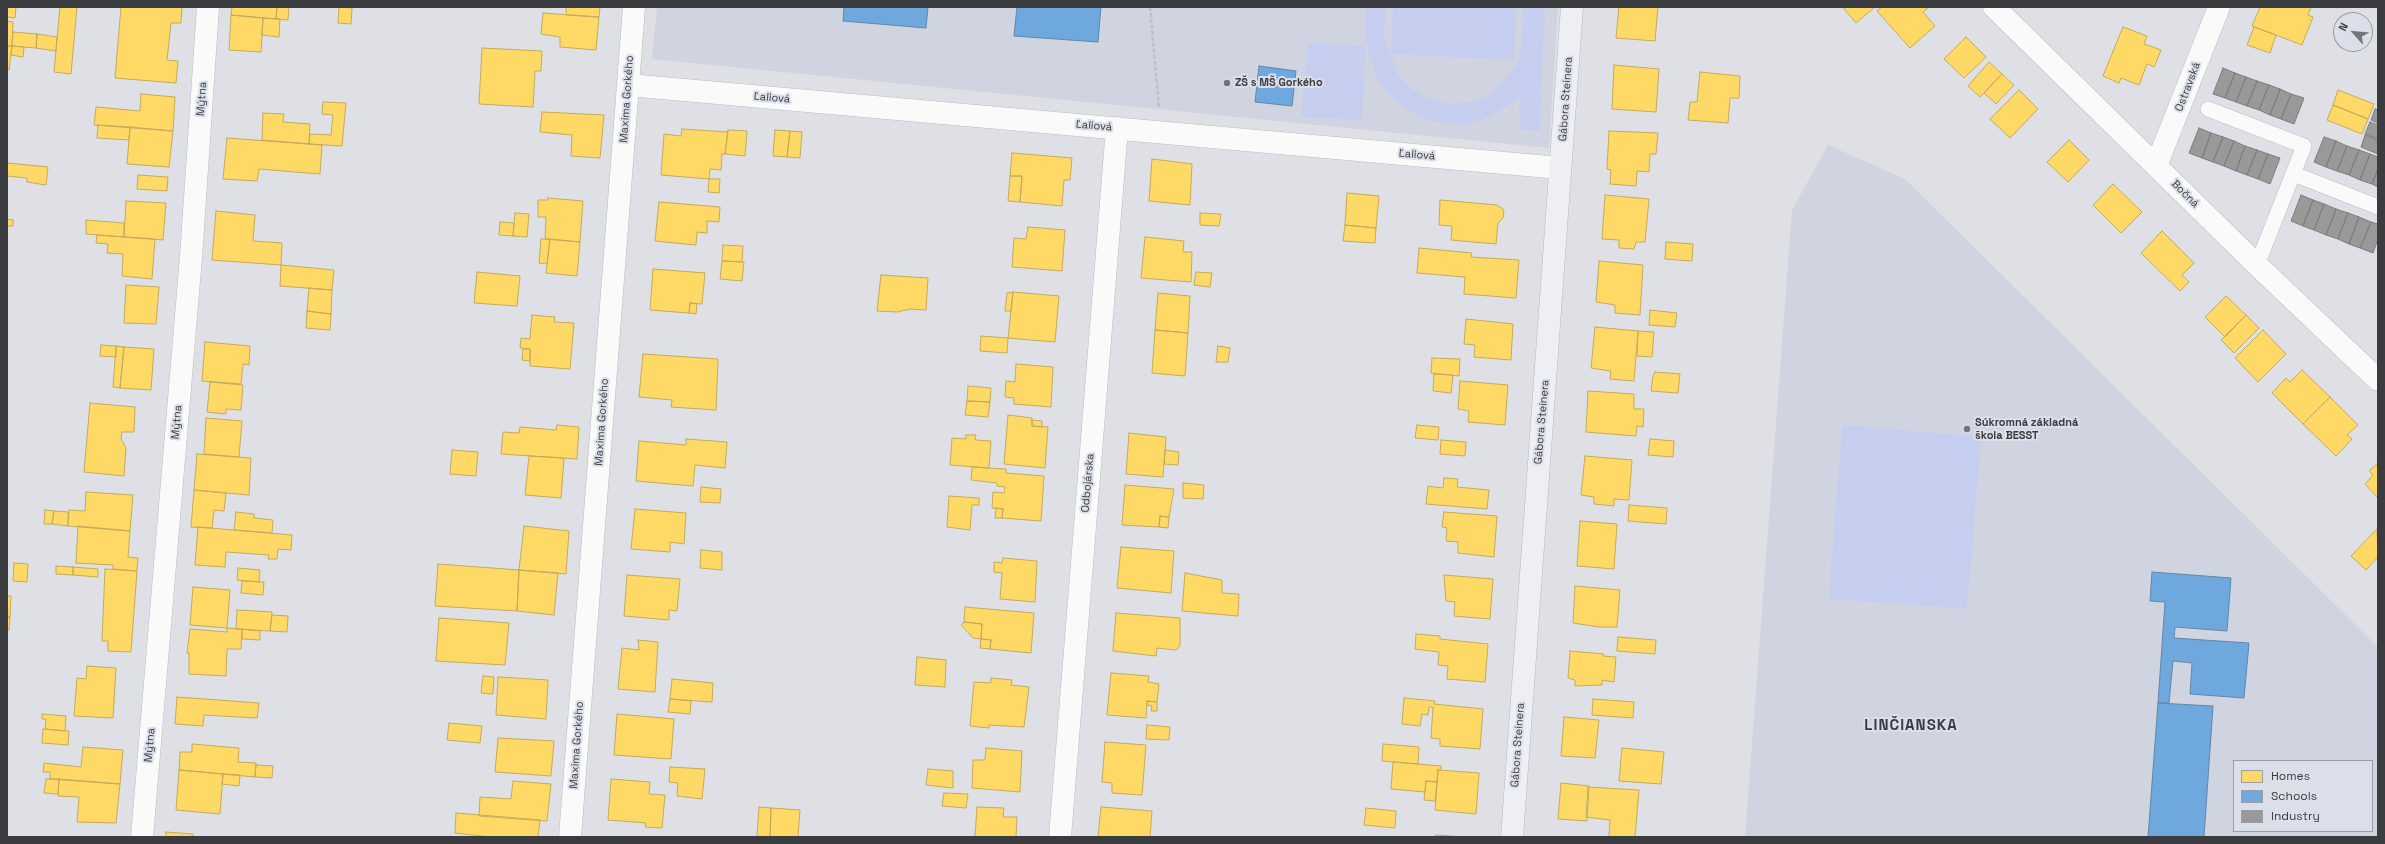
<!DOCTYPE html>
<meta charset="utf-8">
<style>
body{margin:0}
#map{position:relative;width:2385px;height:844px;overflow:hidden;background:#dee0e6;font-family:"Space Grotesk",sans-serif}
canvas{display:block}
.frame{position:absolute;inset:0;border:8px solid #3b3c40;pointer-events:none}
.legend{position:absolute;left:2233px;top:760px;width:140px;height:72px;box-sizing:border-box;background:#dbdfe9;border:1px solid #9b9ea5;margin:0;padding:5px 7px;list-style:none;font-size:12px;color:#3b3c40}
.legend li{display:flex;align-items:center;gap:8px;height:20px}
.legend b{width:20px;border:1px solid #9b9ea5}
.north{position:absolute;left:2333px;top:12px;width:40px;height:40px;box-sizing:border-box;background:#dbdfe9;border:1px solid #9b9ea5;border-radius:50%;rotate:297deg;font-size:11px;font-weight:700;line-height:16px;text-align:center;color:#3b3c40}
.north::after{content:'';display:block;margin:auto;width:14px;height:18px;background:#74757a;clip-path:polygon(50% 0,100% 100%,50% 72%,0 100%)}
</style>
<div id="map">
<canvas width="2385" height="844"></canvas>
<div class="frame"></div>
<ul class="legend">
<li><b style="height:11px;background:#ffd966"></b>Homes</li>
<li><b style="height:11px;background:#6fa8dc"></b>Schools</li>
<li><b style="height:11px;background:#999"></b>Industry</li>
</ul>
<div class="north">N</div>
</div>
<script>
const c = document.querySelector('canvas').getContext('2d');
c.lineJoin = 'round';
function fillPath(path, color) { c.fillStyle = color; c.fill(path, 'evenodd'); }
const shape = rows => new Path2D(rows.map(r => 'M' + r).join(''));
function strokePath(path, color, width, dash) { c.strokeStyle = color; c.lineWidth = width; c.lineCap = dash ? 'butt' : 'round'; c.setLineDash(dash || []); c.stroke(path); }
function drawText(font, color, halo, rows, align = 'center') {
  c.font = font + ' "Space Grotesk",sans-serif'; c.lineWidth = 4; c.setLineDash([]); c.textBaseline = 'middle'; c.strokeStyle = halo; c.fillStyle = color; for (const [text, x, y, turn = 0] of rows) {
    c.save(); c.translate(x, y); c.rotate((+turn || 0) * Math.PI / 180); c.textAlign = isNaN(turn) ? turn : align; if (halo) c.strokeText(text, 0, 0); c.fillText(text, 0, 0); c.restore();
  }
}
fillPath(shape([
 [657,7,1558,7,1549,148,652,59],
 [1828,145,1905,179,2378,647,2378,837,1745,837,1792,210],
 [2234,761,2372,761,2372,831,2234,831]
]), '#d0d4e0');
fillPath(shape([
 [1365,7,1386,7,1384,36,1391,54,1393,7,1516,7,1514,60,1391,54,1397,73,1409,87,1427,98,1449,104,1473,102,1491,94,1515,68,1521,52,1524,7,1545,7,1539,131,1519,129,1520,98,1482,120,1457,125,1431,121,1411,112,1391,97,1376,77,1365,39],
 [1309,43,1365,46,1362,120,1301,117],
 [1842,425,1981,437,1967,609,1829,599]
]), '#c5ceef');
const homes = shape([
 [7,7,16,7,15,18,7,17,7,7],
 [60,7,77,7,71,74,54,72,60,7],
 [121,7,182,7,181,23,171,23,167,60,178,61,176,83,115,78,121,7],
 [232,7,277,7,276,19,231,15,232,7],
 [277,7,289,7,288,20,276,19,277,7],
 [339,7,352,8,351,24,338,23,339,7],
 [566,7,600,7,599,17,566,15,566,7],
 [1619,7,1658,7,1655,41,1616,38,1619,7],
 [1847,7,1875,7,1856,23,1844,9,1847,7],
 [1882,7,1929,7,1923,12,1935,26,1910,48,1877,11,1882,7],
 [2260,7,2311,7,2308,15,2313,17,2302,45,2252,26,2260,7],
 [543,13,599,17,596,50,560,47,560,37,541,34,543,13],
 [231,15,263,18,261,52,229,50,231,15],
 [263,18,280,19,279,37,262,35,263,18],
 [7,21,13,22,12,46,7,46,7,21],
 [2123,27,2147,36,2144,44,2161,50,2154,67,2147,64,2139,85,2121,78,2119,83,2103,76,2123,27],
 [2254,27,2276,35,2270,53,2247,45,2254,27],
 [13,32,37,34,36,48,12,46,13,32],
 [37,34,57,37,56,51,36,48,37,34],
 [1966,37,1986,57,1964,78,1944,59,1966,37],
 [7,46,12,46,9,70,7,69,7,46],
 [12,46,24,47,23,57,11,55,12,46],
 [482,48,542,51,541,71,535,71,533,107,479,104,482,48],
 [1989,62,2002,74,1980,97,1968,86,1989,62],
 [1614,65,1659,69,1656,112,1612,109,1614,65],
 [1700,72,1740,76,1739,98,1730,98,1728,123,1688,120,1690,102,1697,102,1700,72],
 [2002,74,2014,85,1996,104,1984,93,2002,74],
 [2019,90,2038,109,2010,138,1990,119,2019,90],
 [2338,90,2374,104,2368,119,2333,105,2338,90],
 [141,94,175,97,173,131,94,125,96,107,140,111,141,94],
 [323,102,346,103,342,146,309,144,310,134,331,135,333,115,322,114,323,102],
 [2333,105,2368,119,2362,134,2327,120,2333,105],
 [542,112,604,115,600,158,571,156,572,135,540,132,542,112],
 [263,113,284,114,283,122,310,124,309,144,262,140,263,113],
 [98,125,130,127,129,140,97,138,98,125],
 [130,127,173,131,169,167,127,164,130,127],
 [682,129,728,132,725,154,722,154,721,170,710,169,709,179,661,175,664,134,681,136,682,129],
 [728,130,747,131,745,156,725,154,728,130],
 [775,130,790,131,787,157,773,156,775,130],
 [790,131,802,132,800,158,787,157,790,131],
 [1609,131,1658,133,1656,154,1650,154,1649,172,1637,171,1636,186,1610,184,1611,170,1607,169,1609,131],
 [227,138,322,145,320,174,259,169,257,181,223,179,227,138],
 [2069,140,2089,160,2068,182,2047,162,2069,140],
 [1012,153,1072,158,1070,180,1064,180,1062,206,1020,202,1022,176,1010,176,1012,153],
 [1152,159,1192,164,1190,205,1149,201,1152,159],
 [7,163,48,167,46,185,27,182,27,178,7,176,7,163],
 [138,175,168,177,167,191,137,189,138,175],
 [1010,176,1022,176,1020,202,1008,201,1010,176],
 [709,179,720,179,719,193,708,192,709,179],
 [2113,184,2142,212,2121,233,2093,205,2113,184],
 [1347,193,1379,196,1376,228,1345,225,1347,193],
 [1605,195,1649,199,1645,242,1636,242,1634,249,1619,248,1619,240,1602,239,1605,195],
 [548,198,583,201,580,242,545,239,546,217,538,217,538,200,548,200,548,198],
 [1440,200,1497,205,1504,210,1503,218,1498,223,1496,244,1451,240,1452,226,1439,225,1440,200],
 [126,201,166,203,163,240,124,237,126,201],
 [659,202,720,207,719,222,707,221,707,233,697,232,696,245,655,241,659,202],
 [216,211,255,215,253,241,282,243,281,265,212,260,216,211],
 [515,213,529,214,527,237,513,236,515,213],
 [1200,213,1221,214,1219,226,1200,225,1200,213],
 [7,219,13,220,13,226,7,226,7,219],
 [86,220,124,223,124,237,86,234,86,220],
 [500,222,514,223,513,236,499,235,500,222],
 [1345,225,1376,228,1375,243,1343,241,1345,225],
 [1028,227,1065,230,1062,271,1012,267,1014,238,1026,239,1028,227],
 [2162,231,2194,263,2182,275,2189,282,2180,291,2141,253,2162,231],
 [97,235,155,239,152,279,122,276,123,254,107,253,108,244,96,243,97,235],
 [1145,237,1184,241,1183,252,1192,252,1191,282,1141,278,1145,237],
 [541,239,550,239,547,264,539,263,541,239],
 [550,239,580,242,577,276,546,273,550,239],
 [1666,242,1693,244,1692,261,1665,259,1666,242],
 [723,245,743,246,742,262,722,261,723,245],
 [1419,248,1472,253,1471,257,1519,260,1516,298,1464,294,1465,277,1417,273,1419,248],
 [722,261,744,262,742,281,720,279,722,261],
 [1599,261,1643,265,1640,315,1615,313,1615,305,1596,302,1599,261],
 [281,265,334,270,332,290,280,286,281,265],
 [653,269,705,273,702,304,690,303,689,313,650,310,653,269],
 [477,272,520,276,517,306,474,303,477,272],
 [1196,272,1212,273,1210,287,1194,285,1196,272],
 [881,275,928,278,926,310,910,309,897,312,877,311,881,275],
 [126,285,159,287,156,324,124,323,126,285],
 [309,288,332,290,331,314,307,311,309,288],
 [1013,292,1011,311,1005,311,1007,293,1013,292],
 [1013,292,1059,296,1055,342,1008,338,1013,292],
 [1158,293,1190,296,1188,333,1155,330,1158,293],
 [2226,296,2246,315,2225,337,2205,317,2226,296],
 [690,303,697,304,696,314,689,313,690,303],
 [1650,310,1677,313,1675,327,1649,325,1650,310],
 [307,311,331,314,330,330,306,328,307,311],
 [532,315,555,317,554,322,574,323,570,369,530,366,530,349,520,348,521,338,530,339,532,315],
 [2246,315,2259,328,2234,353,2221,340,2246,315],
 [1466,319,1513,324,1511,360,1474,357,1475,345,1464,344,1466,319],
 [1595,327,1638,331,1634,381,1610,379,1611,371,1591,368,1595,327],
 [1155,330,1188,333,1185,376,1152,373,1155,330],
 [2263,330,2286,354,2258,382,2235,358,2263,330],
 [1638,331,1654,332,1652,357,1637,356,1638,331],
 [981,336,1008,338,1007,353,980,351,981,336],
 [205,342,250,346,249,365,243,364,241,384,202,381,205,342],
 [101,345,116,346,116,357,100,356,101,345],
 [116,346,124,347,120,388,113,387,116,346],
 [1218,346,1230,348,1228,362,1216,362,1218,346],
 [124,347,154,349,151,390,120,388,124,347],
 [523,349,530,349,530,361,522,360,523,349],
 [643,354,718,359,716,410,671,407,672,400,639,397,643,354],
 [1432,358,1460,359,1459,376,1431,373,1432,358],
 [1016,364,1053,367,1051,407,1014,404,1014,398,1005,397,1006,381,1015,382,1016,364],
 [2302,370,2330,397,2303,424,2272,393,2286,378,2290,382,2302,370],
 [1655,372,1680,374,1678,393,1651,391,1653,376,1655,372],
 [1434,374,1453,375,1451,393,1433,391,1434,374],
 [1460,381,1508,385,1505,425,1468,422,1469,411,1458,409,1460,381],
 [210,382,243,385,241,410,226,409,226,414,207,412,210,382],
 [968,386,991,388,990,402,967,401,968,386],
 [1588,391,1634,394,1634,409,1644,409,1643,427,1637,426,1636,436,1586,432,1588,391],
 [2330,397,2358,425,2347,435,2352,439,2336,456,2303,424,2330,397],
 [967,401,990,402,988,417,965,415,967,401],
 [90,403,135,407,134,432,122,432,121,439,126,448,124,476,84,472,90,403],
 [1008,415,1032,418,1032,426,1048,427,1045,468,1004,464,1008,415],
 [206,418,242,421,239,457,204,454,206,418],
 [1032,420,1042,421,1042,427,1032,426,1032,420],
 [557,425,579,427,577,459,501,454,503,432,519,433,520,427,556,430,557,425],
 [1417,425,1439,427,1438,440,1415,438,1417,425],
 [1129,433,1166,437,1163,477,1126,474,1129,433],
 [966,435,976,435,975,440,991,441,989,468,950,465,952,438,966,439,966,435],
 [686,439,727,442,725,468,695,465,693,486,636,481,639,441,686,445,686,439],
 [1650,439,1674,441,1673,457,1648,455,1650,439],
 [1441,440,1466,442,1465,456,1440,454,1441,440],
 [452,450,478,452,476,476,450,474,452,450],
 [1165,450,1179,452,1178,465,1164,464,1165,450],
 [197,454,251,458,249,495,194,490,197,454],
 [529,456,564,458,561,498,525,495,529,456],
 [1585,456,1632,460,1629,500,1614,499,1614,506,1594,504,1594,497,1581,495,1585,456],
 [2378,463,2378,498,2365,484,2373,475,2369,471,2378,463],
 [972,467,1006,469,1006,473,1044,476,1041,521,1002,518,1003,509,992,508,993,492,1004,493,1005,487,997,486,997,483,971,480,972,467],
 [1444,478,1458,479,1457,487,1489,490,1487,509,1426,504,1428,486,1443,488,1444,478],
 [1183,483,1204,485,1203,499,1183,498,1183,483],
 [1125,485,1174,489,1169,517,1160,516,1159,527,1122,525,1125,485],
 [701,487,721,489,720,503,700,502,701,487],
 [194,490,226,493,224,511,214,510,212,528,191,527,194,490],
 [86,492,133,495,130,531,68,526,69,510,85,511,86,492],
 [949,496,979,498,979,505,972,505,970,530,947,527,949,496],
 [1629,505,1667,508,1666,524,1628,521,1629,505],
 [996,508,1003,509,1002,518,995,518,996,508],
 [635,509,686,513,684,544,670,542,670,552,631,549,635,509],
 [45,510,54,511,52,524,44,524,45,510],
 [54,511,68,512,68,526,52,524,54,511],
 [236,512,254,514,254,518,273,520,272,533,234,530,236,512],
 [1444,512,1497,516,1494,557,1458,553,1458,542,1446,541,1447,528,1442,527,1444,512],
 [1160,516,1169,517,1168,528,1159,527,1160,516],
 [1580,521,1617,524,1614,569,1577,566,1580,521],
 [78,526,130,531,128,557,138,558,137,571,113,569,113,565,76,563,78,526],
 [524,526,569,531,566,574,519,570,524,526],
 [198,527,292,535,291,550,278,549,277,559,268,559,269,555,226,552,225,567,195,565,198,527],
 [2377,529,2378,557,2366,570,2351,556,2377,529],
 [1121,547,1174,551,1171,593,1117,588,1121,547],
 [701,550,722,552,722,570,700,568,701,550],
 [1003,558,1037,561,1035,602,1000,599,1002,573,994,572,994,562,1002,563,1003,558],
 [14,563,28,564,27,582,13,581,14,563],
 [438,564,519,570,517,611,435,606,438,564],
 [56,566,73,567,73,575,56,574,56,566],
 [73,567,98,569,98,577,73,575,73,567],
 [238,568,260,570,259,582,237,580,238,568],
 [105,569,137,571,131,652,108,651,108,641,102,641,105,569],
 [519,570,558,573,554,615,517,611,519,570],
 [1185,573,1222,580,1222,593,1239,594,1238,616,1182,611,1185,573],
 [627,575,680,579,677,611,669,610,669,620,624,616,627,575],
 [1444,575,1493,579,1490,619,1454,616,1455,602,1446,601,1444,575],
 [242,581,264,582,263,595,241,593,242,581],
 [1575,586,1620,590,1617,627,1599,627,1573,623,1575,586],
 [193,587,230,590,227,628,190,625,193,587],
 [7,596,11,596,10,617,7,617,7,596],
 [965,607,1034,613,1031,653,990,649,991,640,981,639,982,624,964,622,965,607],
 [237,610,272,612,270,631,236,629,237,610],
 [1116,613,1180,618,1180,646,1176,650,1157,648,1156,656,1113,651,1116,613],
 [272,615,288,616,287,632,270,631,272,615],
 [7,617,10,617,9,630,7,630,7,617],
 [439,618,509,623,505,665,436,661,439,618],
 [964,622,982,624,981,639,973,638,961,625,964,622],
 [227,628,242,629,241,649,227,649,226,676,189,674,189,653,187,653,190,629,227,632,227,628],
 [242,629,260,631,260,640,242,639,242,629],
 [1416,634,1440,636,1440,639,1488,644,1485,682,1447,679,1448,666,1438,665,1439,652,1415,649,1416,634],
 [1618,637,1656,640,1655,654,1617,651,1618,637],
 [981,639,991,640,990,649,980,648,981,639],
 [638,640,658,642,655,692,618,689,622,648,639,650,638,640],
 [1570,651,1604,654,1603,656,1616,657,1614,682,1602,680,1602,685,1575,686,1575,680,1568,678,1570,651],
 [917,657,946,660,945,687,915,685,917,657],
 [87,666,116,668,113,718,74,716,77,678,86,679,87,666],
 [1111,673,1149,676,1148,682,1159,684,1157,702,1147,701,1146,718,1107,715,1111,673],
 [483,676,494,677,493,694,481,693,483,676],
 [498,677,548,680,546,719,496,715,498,677],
 [991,678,1012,680,1011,685,1029,687,1024,727,989,725,989,728,970,726,974,682,991,683,991,678],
 [672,679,713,683,712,702,670,699,672,679],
 [177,697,259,703,257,718,204,715,203,726,175,724,177,697],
 [1404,698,1435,701,1434,704,1483,709,1480,749,1440,746,1440,739,1431,738,1433,707,1429,707,1428,715,1422,714,1420,726,1402,724,1404,698],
 [670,699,691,701,690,714,668,712,670,699],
 [1593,699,1634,702,1633,718,1592,715,1593,699],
 [1147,701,1157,702,1157,711,1151,711,1152,706,1147,705,1147,701],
 [42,714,66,716,65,731,45,729,46,719,42,719,42,714],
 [617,714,674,719,671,759,614,755,617,714],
 [1564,717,1599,720,1595,758,1561,756,1564,717],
 [449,723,482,726,480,743,447,740,449,723],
 [1147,725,1170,727,1169,740,1146,739,1147,725],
 [43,729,69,731,68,745,42,743,43,729],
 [498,738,554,741,551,776,495,772,498,738],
 [1105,742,1146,745,1142,795,1112,793,1112,783,1102,782,1105,742],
 [192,744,239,748,238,762,256,763,255,777,179,770,180,752,192,752,192,744],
 [1383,744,1419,747,1418,764,1382,761,1383,744],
 [83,747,123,750,120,784,50,779,50,772,43,772,44,763,81,767,83,747],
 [986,748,1022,751,1020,792,972,788,973,760,985,760,986,748],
 [1622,748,1664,752,1661,784,1619,781,1622,748],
 [1393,762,1441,766,1441,770,1438,770,1437,782,1426,781,1425,792,1391,789,1393,762],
 [256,765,273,766,272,778,255,777,256,765],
 [670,767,705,769,702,799,677,796,678,783,669,782,670,767],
 [928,769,953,771,953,788,926,785,928,769],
 [179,770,223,774,220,814,176,810,179,770],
 [1438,770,1479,773,1476,814,1435,810,1438,770],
 [223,774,240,775,239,786,222,784,223,774],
 [46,779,59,779,58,794,44,793,46,779],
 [59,779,120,784,116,823,77,822,79,797,58,796,59,779],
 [611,779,650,782,649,794,665,795,662,828,645,827,646,823,608,820,611,779],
 [513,781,551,784,547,821,479,816,480,797,511,799,513,781],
 [1426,781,1437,782,1435,801,1424,800,1426,781],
 [1561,783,1589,786,1587,821,1558,819,1561,783],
 [1588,787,1639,790,1635,837,1609,837,1610,820,1586,817,1588,787],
 [944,793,968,794,966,808,942,806,944,793],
 [759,807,771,808,770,837,757,836,759,807],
 [977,807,1004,808,1003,817,1017,817,1016,837,975,837,977,807],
 [1101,807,1152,811,1150,837,1098,837,1101,807],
 [771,808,800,810,798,837,770,837,771,808],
 [1366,808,1396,811,1395,828,1364,825,1366,808],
 [456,813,540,820,538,837,490,837,455,833,456,813],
 [166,832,193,834,193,837,166,837,166,832],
 [1436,835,1464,837,1436,837,1436,835]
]);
fillPath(homes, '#ffd966');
strokePath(homes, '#c4aa5b', 1);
const schools = shape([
 [844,7,928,7,926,28,843,21,844,7],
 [1017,7,1101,7,1098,42,1014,36,1017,7],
 [1259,66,1296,71,1292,106,1255,102,1259,66],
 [2152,572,2231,578,2227,631,2175,627,2174,638,2249,643,2244,698,2190,694,2192,663,2173,661,2169,703,2158,703,2165,602,2150,601,2152,572],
 [2158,703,2213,706,2204,837,2148,837,2158,703]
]);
fillPath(schools, '#6fa8dc');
strokePath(schools, '#5f88ad', 1);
const industry = shape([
 [2223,68,2235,73,2225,98,2213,94,2223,68],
 [2235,73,2246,77,2236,102,2225,98,2235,73],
 [2246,77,2257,81,2247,106,2236,102,2246,77],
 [2257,81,2269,85,2259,110,2247,106,2257,81],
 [2269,85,2280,89,2270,115,2259,110,2269,85],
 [2280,89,2291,94,2281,119,2270,115,2280,89],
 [2291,94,2304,98,2294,124,2281,119,2291,94],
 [2375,109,2378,110,2378,123,2371,120,2375,109],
 [2370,122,2378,125,2378,139,2365,134,2370,122],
 [2199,128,2211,133,2202,158,2189,153,2199,128],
 [2211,133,2223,137,2213,162,2202,158,2211,133],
 [2365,135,2378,140,2378,154,2361,147,2365,135],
 [2223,137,2234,141,2224,166,2213,162,2223,137],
 [2324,137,2336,141,2326,167,2314,162,2324,137],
 [2234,141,2245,146,2236,171,2224,166,2234,141],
 [2336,141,2347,146,2337,171,2326,167,2336,141],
 [2245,146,2257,150,2247,175,2236,171,2245,146],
 [2347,146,2359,150,2349,175,2337,171,2347,146],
 [2257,150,2268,154,2258,179,2247,175,2257,150],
 [2359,150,2370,154,2360,180,2349,175,2359,150],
 [2268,154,2280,158,2270,184,2258,179,2268,154],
 [2370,154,2378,157,2378,169,2372,184,2360,180,2370,154],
 [2378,169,2378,187,2372,184,2378,169],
 [2301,195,2313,200,2303,226,2291,221,2301,195],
 [2313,200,2324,204,2314,230,2303,226,2313,200],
 [2324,204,2336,209,2326,235,2314,230,2324,204],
 [2336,209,2348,213,2338,239,2326,235,2336,209],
 [2348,213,2359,217,2349,244,2338,239,2348,213],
 [2359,217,2371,222,2360,248,2349,244,2359,217],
 [2371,222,2378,224,2378,239,2373,253,2360,248,2371,222]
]);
fillPath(industry, '#999');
strokePath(industry, '#7d7d7e', 1);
const lane = shape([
 [2208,109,2304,146,2257,265],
 [2294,174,2378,207]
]);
const street = shape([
 [1994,7,2257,265,2378,380],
 [628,85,1560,168],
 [2156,166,2219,7],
 [142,837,191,257,208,7],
 [570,837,634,7],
 [1060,837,1117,128]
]);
const primary = shape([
 [1512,837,1572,7]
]);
strokePath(lane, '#bcbdc2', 16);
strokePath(street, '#bcbdc2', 23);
strokePath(primary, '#b5b8c3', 23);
strokePath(shape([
 [1150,7,1159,107]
]), '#bfc0c2', 2.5, [4, 2]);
strokePath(lane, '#fafafb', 15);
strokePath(street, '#fafafb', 22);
strokePath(primary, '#edeff5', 22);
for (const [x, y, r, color] of [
 [1227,83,4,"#74757a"],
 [1967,429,4,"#74757a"]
]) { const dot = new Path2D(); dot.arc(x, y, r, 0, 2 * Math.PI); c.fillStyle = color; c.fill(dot); strokePath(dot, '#dbdfe9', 1.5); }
drawText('bold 11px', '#3b3c40', '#dbdfe9', [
 ["ZŠ s MŠ Gorkého",1235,83],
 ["Súkromná základná",1975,423],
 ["škola BESST",1975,436]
], 'left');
drawText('11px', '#3b3c40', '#dbdfe9', [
 ["Ostravská",2188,87,-69],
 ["Ľaliová",772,98,5],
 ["Mýtna",202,99,-86],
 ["Maxima Gorkého",627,99,-86],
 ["Gábora Steinera",1566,99,-86],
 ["Ľaliová",1094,126,5],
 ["Ľaliová",1417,155,5],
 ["Bočná",2185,194,45],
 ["Mýtna",177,422,-85],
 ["Maxima Gorkého",602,422,-86],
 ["Gábora Steinera",1542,422,-85],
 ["Odbojárska",1088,483,-85],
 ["Mýtna",150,745,-85],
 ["Maxima Gorkého",577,745,-86],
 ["Gábora Steinera",1518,745,-86]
]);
c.letterSpacing = '1px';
drawText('bold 15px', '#393b44', '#dbdfe9', [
 ["LINČIANSKA",1911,726]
]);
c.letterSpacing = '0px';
</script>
